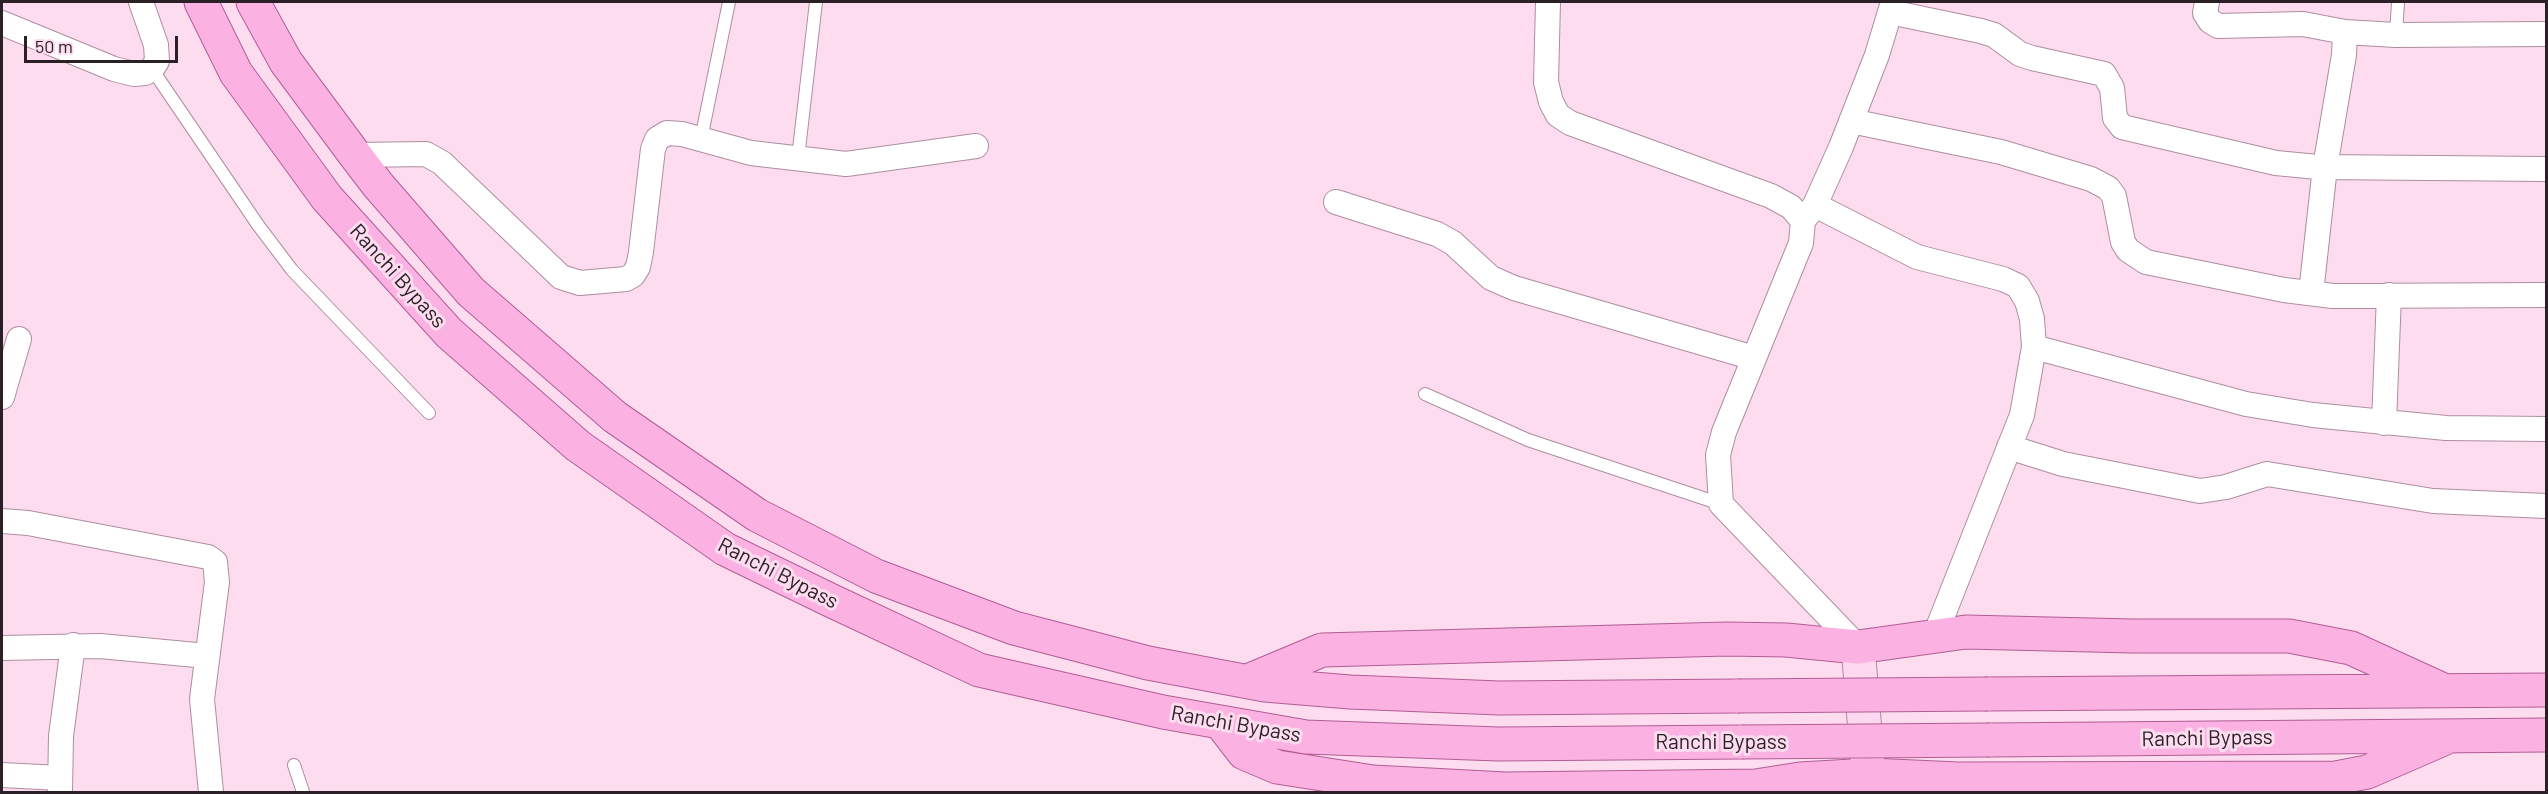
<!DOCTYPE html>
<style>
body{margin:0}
#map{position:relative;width:2548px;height:794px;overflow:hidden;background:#fddcef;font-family:Barlow,sans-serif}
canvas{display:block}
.frame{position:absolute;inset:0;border:3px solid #2c2027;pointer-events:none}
.scale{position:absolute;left:24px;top:36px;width:154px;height:27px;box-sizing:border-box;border:3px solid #2c2027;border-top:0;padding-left:8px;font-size:18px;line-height:21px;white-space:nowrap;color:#2c2027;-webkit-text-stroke:4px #fddcef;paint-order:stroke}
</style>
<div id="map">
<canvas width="2548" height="794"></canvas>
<div class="frame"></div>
<div class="scale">50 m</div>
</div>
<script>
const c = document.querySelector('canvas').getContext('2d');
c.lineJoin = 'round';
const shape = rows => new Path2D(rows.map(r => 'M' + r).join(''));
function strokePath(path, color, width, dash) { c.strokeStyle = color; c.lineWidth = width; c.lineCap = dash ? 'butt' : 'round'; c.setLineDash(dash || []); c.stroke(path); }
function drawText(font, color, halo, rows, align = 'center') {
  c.font = font + ' Barlow,sans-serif'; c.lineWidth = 6; c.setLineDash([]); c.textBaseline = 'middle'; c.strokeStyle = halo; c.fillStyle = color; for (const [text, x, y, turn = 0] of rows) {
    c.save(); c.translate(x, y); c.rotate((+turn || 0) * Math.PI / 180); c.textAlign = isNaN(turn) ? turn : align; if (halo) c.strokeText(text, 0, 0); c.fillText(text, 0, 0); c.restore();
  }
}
const lane = shape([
 [2396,35,2398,2],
 [152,69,258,225,292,270,429,413],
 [701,139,729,2],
 [798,158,816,2],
 [1425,394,1528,440,1721,504],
 [294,765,303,792]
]);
const street = shape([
 [1548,2,1546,82,1551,102,1558,115,1570,123,1771,196,1791,207,1803,221,1801,243,1724,432,1718,455,1721,504,1858,647],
 [2207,2,2205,13,2210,21,2218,26,2303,24,2345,32,2396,35,2546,34],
 [1890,12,1981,31,1994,35,2020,54,2032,58,2104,74,2112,88,2115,118,2122,127,2276,163,2318,167,2546,169],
 [2,23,114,69,134,74,145,73,152,69,157,61,156,45,141,2],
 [1851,121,2001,152,2091,179,2108,188,2114,196,2123,242,2128,250,2146,262,2284,290,2333,296,2546,295],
 [355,155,426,154,442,163,561,277,580,283,626,279,633,275,638,267,641,252,653,149,657,139,667,133,682,134,751,153,846,164,976,146],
 [1336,202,1437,234,1453,243,1491,278,1514,288,1754,358],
 [1815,205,1917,257,2003,279,2018,286,2027,301,2032,319,2034,347,2022,415,1935,635],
 [1806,217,1815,205,1841,147,1877,55,1893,2],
 [2311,293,2325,167,2344,55,2345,32],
 [2034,347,2246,404,2313,415,2446,428,2546,429],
 [2,397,19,339],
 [2384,423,2389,295],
 [2009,447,2063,464,2200,491,2226,487,2267,474,2433,501,2546,506],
 [2,521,28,523,208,557,215,562,217,582,202,699,211,792],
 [2,648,100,646,207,656],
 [2,775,60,778],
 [60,792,61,736,73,645]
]);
const secondary = shape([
 [1858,647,1870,792]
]);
const primary = shape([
 [201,2,236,73,327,198,449,333,578,446,725,549,830,600,979,670,1163,712,1306,737,1498,744,1742,742],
 [253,2,286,62,355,155,378,185,471,292,615,417,757,515,876,576,1014,628,1148,663,1265,685,1350,692,1499,698,1738,696],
 [1248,681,1322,650,1727,639,1786,640,1858,647,1966,632,2132,636,2289,636,2351,648,2443,690],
 [1988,694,2546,690],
 [1220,722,1244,753,1277,767,1373,782,1505,789,1756,786,1800,779,1870,775,1958,779,2336,778,2367,772,2450,736],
 [1990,740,2546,735]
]);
strokePath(lane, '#ad8ea0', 14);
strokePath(street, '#ad8ea0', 26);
strokePath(secondary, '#ad8ea0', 35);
strokePath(primary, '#b15d94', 35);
strokePath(lane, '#fff', 12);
strokePath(street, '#fff', 24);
strokePath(secondary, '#fdd8f0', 33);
strokePath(primary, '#fbb2e2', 33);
const primaryBridge = shape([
 [1738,696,1988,694],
 [1742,742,1990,740]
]);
strokePath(primaryBridge, '#b15d94', 35, []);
strokePath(primaryBridge, '#fbb2e2', 33);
drawText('21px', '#2c2027', '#fddcef', [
 ["Ranchi Bypass",398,276,48],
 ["Ranchi Bypass",778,573,27],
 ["Ranchi Bypass",1236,724,10],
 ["Ranchi Bypass",2207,738,-1],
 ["Ranchi Bypass",1721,742]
]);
</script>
